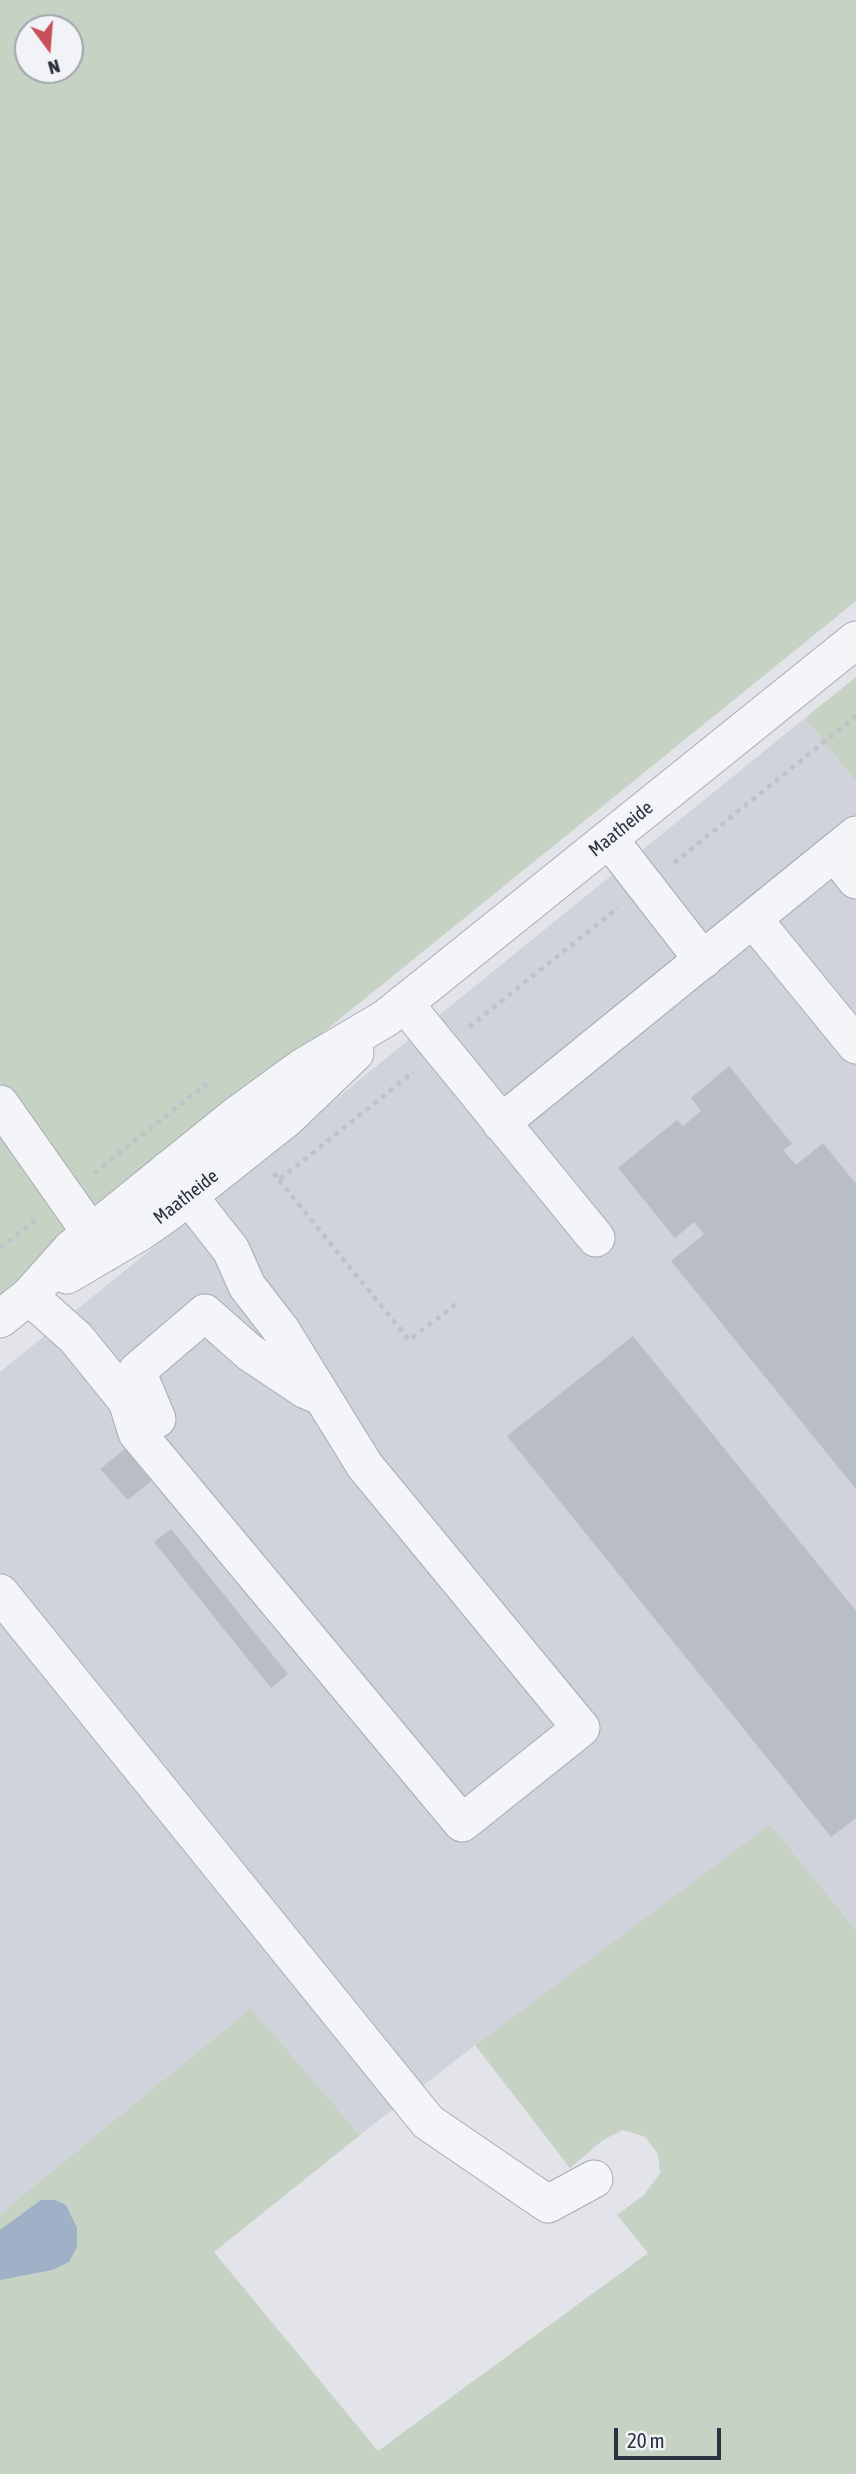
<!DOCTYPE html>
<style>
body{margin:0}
#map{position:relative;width:856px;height:2474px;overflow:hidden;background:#e2e4e9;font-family:"Asap Condensed",sans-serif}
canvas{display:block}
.north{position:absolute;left:14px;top:14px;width:70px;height:70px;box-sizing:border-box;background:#f1f3f7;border:2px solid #a2a5ae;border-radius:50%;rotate:164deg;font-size:19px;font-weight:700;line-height:28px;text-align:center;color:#2b3140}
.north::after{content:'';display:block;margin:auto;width:24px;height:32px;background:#c5505a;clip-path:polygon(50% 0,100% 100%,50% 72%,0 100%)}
.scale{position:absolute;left:614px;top:2428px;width:107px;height:32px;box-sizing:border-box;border:4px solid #2b3140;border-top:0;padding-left:9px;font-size:21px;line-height:24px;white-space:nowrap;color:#2b3140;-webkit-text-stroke:5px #f1f3f7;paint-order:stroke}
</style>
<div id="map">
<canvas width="856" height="2474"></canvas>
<div class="north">N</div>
<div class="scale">20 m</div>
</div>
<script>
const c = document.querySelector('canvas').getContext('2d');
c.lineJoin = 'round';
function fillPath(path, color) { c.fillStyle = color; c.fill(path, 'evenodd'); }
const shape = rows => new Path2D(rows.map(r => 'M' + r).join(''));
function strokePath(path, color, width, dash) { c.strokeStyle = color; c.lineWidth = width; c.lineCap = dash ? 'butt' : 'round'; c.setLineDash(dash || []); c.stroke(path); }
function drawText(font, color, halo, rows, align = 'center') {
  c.font = font + ' "Asap Condensed",sans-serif'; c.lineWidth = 5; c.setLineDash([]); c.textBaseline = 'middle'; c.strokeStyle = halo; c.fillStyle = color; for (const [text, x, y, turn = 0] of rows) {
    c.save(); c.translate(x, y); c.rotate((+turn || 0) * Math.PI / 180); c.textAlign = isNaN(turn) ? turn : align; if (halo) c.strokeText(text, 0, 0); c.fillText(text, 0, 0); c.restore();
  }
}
fillPath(shape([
 [805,718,856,782,856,1930,770,1824,475,2045,360,2135,251,2008,0,2214,0,1372]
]), '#d0d3db');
fillPath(shape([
 [0,0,856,0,856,601,0,1294],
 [28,28,70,28,70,70,28,70],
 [856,677,856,782,805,718],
 [770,1824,856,1930,856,2474,0,2474,0,2214,251,2008,360,2135,214,2252,378,2451,648,2253,617,2215,644,2195,660,2173,658,2154,645,2137,623,2130,603,2140,570,2168,475,2045]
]), '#c6d2c3');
fillPath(shape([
 [41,2200,55,2200,66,2205,77,2228,77,2247,69,2262,52,2270,0,2280,0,2230]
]), '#9fb0c7');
fillPath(shape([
 [729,1066,792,1144,783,1150,796,1165,823,1143,856,1184,856,1489,671,1261,704,1234,694,1222,675,1238,618,1168,677,1120,683,1126,701,1111,691,1098],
 [633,1336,856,1611,856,1818,831,1837,507,1436],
 [125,1449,151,1481,128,1500,100,1469],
 [171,1529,288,1674,271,1688,154,1542]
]), '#b9bdc6');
const minor = shape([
 [609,839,703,960],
 [835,853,856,880],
 [753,919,856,1045],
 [404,1003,596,1238],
 [0,1104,105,1253],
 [501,1123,856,835],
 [67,1275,140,1232,166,1214,287,1118,355,1053],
 [29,1296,76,1338,127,1401,137,1433,462,1823,581,1728,365,1466,281,1330,247,1286,231,1250,168,1170],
 [0,1319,29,1296,71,1249,237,1115,303,1067,386,1018,856,640],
 [157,1419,137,1371,205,1313,249,1352,306,1390,318,1395],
 [0,1593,428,2122,548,2204,594,2179]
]);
strokePath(minor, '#a7abb3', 39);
strokePath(shape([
 [674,863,856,716],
 [469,1027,618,908],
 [94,1173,205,1085,210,1090],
 [274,1173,279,1180,413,1072],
 [279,1180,409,1340,460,1301],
 [0,1248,38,1218]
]), '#c0c2c8', 4.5, [5, 5]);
strokePath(minor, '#f4f5f8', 37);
drawText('19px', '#2b3140', '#f1f3f7', [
 ["Maatheide",621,829,-39],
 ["Maatheide",186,1197,-38]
]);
</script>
